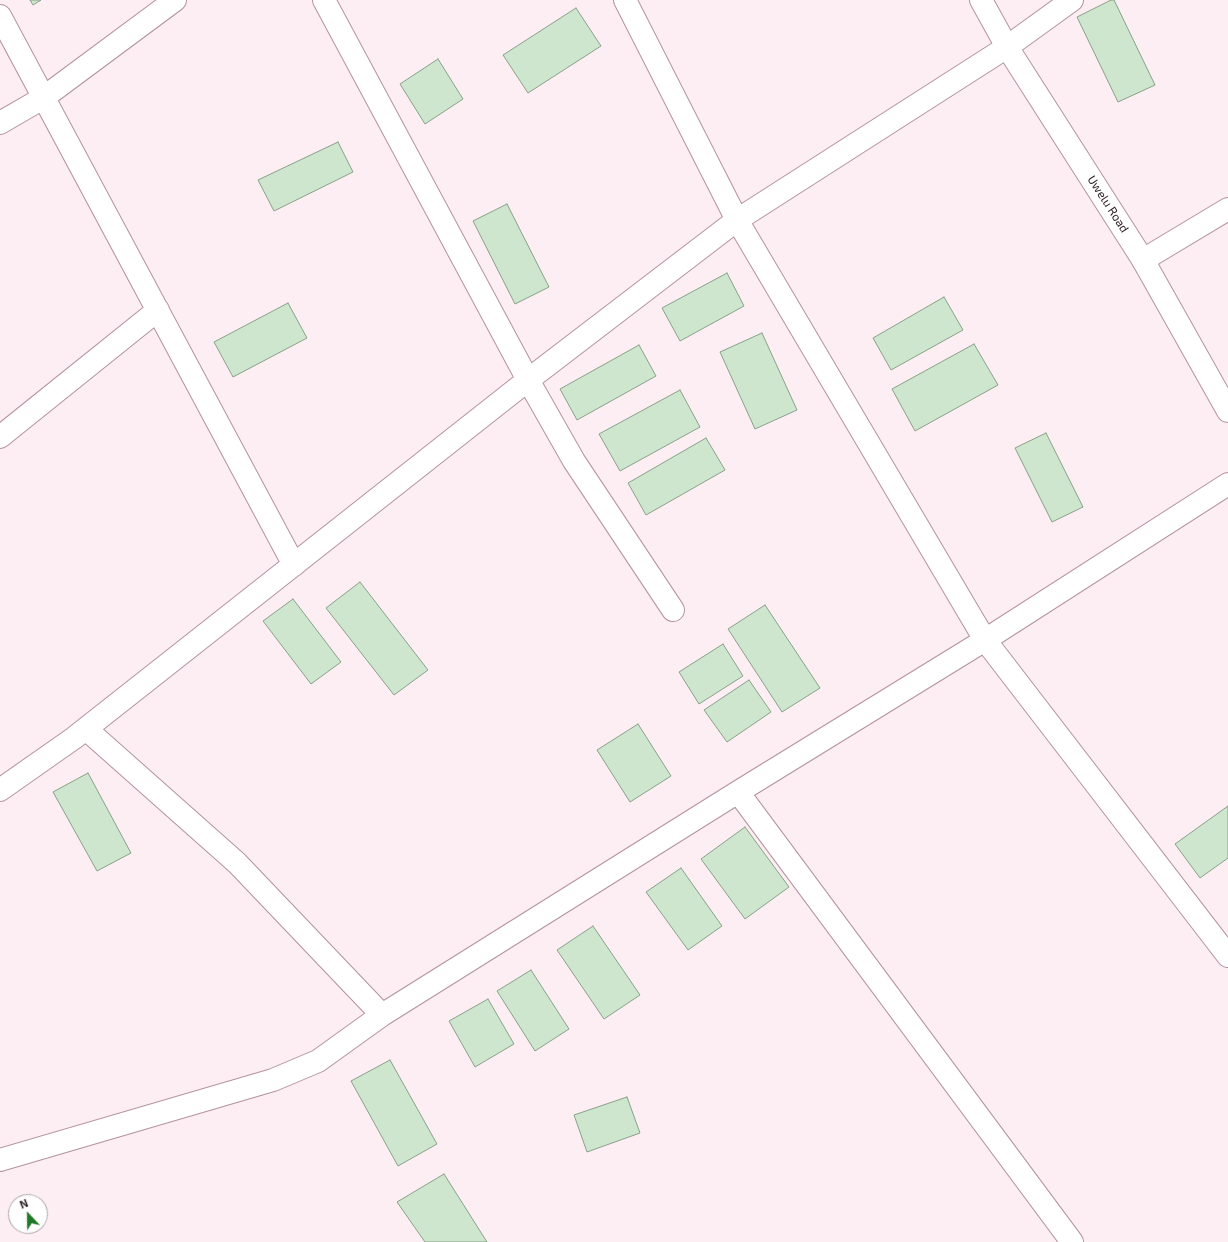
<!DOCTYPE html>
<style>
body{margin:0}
#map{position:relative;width:1228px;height:1242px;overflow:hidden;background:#fdeef3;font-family:"Exo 2",sans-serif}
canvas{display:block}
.north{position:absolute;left:8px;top:1194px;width:40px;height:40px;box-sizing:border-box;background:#fff;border:1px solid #aba5a7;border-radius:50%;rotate:338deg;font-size:11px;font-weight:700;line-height:16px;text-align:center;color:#2c1f23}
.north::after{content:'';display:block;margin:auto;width:14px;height:18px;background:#207927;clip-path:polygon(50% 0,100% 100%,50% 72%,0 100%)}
</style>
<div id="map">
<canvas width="1228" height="1242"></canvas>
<div class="north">N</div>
</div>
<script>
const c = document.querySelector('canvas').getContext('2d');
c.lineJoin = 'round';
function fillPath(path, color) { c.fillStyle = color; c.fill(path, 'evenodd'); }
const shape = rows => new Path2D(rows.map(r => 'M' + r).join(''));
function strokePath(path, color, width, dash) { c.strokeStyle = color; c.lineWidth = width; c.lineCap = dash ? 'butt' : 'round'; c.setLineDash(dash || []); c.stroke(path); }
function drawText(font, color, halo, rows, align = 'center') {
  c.font = font + ' "Exo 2",sans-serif'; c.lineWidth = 3; c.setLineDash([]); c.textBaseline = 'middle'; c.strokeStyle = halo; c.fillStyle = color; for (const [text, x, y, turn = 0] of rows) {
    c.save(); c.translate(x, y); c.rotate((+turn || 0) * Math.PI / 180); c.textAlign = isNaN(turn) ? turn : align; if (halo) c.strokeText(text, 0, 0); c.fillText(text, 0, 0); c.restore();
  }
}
const building = shape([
 [30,0,41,0,33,5,30,0],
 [1111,0,1114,0,1155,85,1118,102,1077,17,1111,0],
 [576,8,601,46,528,93,503,55,576,8],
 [438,59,463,99,425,124,400,84,438,59],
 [338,142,353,172,274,211,258,180,338,142],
 [507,204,549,287,515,304,473,221,507,204],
 [727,273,744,306,680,341,662,308,727,273],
 [944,297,963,330,891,370,873,338,944,297],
 [288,303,307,338,233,377,214,342,288,303],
 [762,333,797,410,755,429,720,352,762,333],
 [974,344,998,385,915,431,892,389,974,344],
 [639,345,656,376,577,420,560,389,639,345],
 [680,390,700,427,620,471,599,434,680,390],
 [1046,433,1083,507,1052,522,1015,448,1046,433],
 [706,438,725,470,646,515,628,483,706,438],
 [360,582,428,670,394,695,326,608,360,582],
 [293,599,341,662,311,684,263,621,293,599],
 [765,605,820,688,782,712,728,629,765,605],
 [723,644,743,676,699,704,679,672,723,644],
 [749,680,771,712,727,742,704,710,749,680],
 [638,724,671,776,630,802,597,750,638,724],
 [88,773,131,853,97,871,53,792,88,773],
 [1228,806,1228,858,1200,878,1175,844,1228,806],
 [745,827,789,887,745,919,701,859,745,827],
 [681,868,722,926,688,950,646,892,681,868],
 [593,926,640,995,604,1019,557,950,593,926],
 [531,970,569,1029,535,1051,497,991,531,970],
 [488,999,514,1044,475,1067,449,1021,488,999],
 [390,1060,437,1144,398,1166,351,1081,390,1060],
 [627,1097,640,1133,587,1152,574,1115,627,1097],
 [444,1174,487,1242,425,1242,397,1202,444,1174]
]);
fillPath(building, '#cee6cd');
strokePath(building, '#89a088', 1);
const minor = shape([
 [324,0,528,380,574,461,673,610],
 [625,0,737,220,985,640,1228,956],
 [0,16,294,565],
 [0,123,43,98,175,0],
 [1143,260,1228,209],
 [0,437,158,310],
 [86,729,237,863,382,1015],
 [0,790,74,738,528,380,737,220,1007,47,1072,0],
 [738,792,1072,1242],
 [0,1160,273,1080,318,1061,382,1015,738,792,985,640,1228,484]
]);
const tertiary = shape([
 [981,0,1007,47,1143,260,1228,411]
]);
strokePath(minor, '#b4929e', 24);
strokePath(tertiary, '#b4929e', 24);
strokePath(minor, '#fff', 22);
strokePath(tertiary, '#fff', 22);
drawText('12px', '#2c1f23', '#fff', [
 ["Uwelu Road",1108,204,57]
]);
</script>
